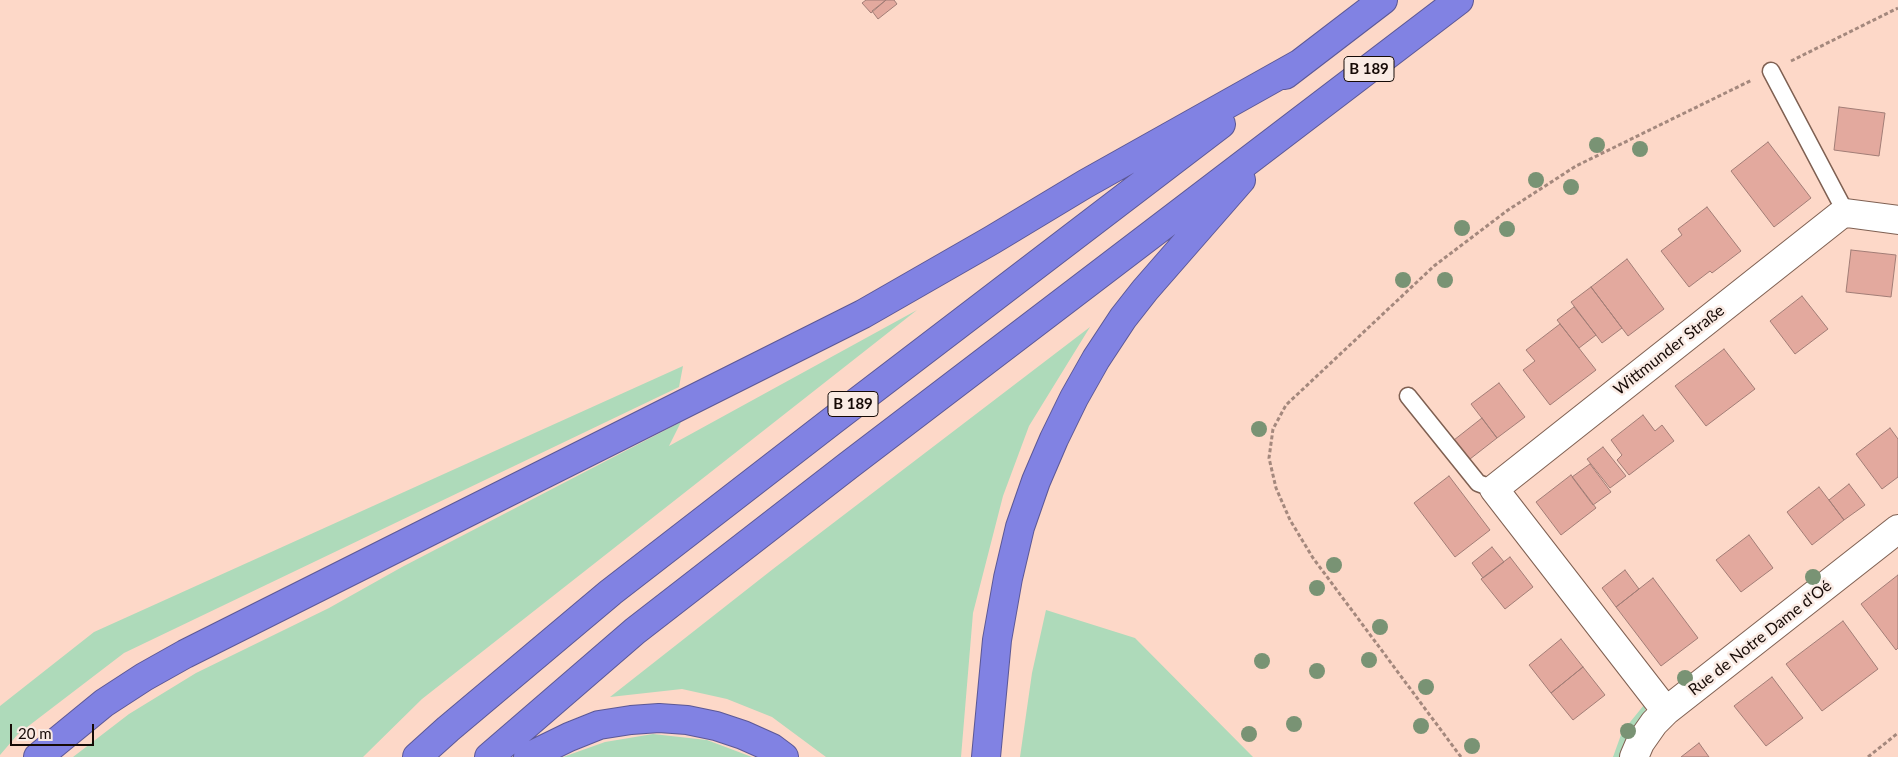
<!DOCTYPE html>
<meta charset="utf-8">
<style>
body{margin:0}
#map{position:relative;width:1898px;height:757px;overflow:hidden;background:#fdd8c8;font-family:Lato,sans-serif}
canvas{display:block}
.scale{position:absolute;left:10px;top:724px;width:84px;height:22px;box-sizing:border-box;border:2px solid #160a06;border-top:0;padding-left:6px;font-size:15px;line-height:18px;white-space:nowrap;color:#160a06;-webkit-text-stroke:4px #faebe4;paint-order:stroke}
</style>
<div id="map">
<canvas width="1898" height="757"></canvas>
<div class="scale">20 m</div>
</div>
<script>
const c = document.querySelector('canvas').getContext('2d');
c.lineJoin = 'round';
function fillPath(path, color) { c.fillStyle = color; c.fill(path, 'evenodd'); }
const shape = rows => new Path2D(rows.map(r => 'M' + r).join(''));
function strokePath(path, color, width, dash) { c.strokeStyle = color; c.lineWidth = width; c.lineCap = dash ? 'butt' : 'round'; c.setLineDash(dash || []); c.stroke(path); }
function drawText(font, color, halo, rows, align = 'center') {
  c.font = font + ' Lato,sans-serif'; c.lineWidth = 5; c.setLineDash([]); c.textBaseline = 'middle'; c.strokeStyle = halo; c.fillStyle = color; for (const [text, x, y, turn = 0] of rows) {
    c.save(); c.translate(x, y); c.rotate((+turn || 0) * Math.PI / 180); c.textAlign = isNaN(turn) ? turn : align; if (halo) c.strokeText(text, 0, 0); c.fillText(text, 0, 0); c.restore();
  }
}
fillPath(shape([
 [917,310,422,699,363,757,73,757,129,714,196,673,329,608,402,567,681,422,669,446],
 [1090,327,1029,426,1003,496,973,613,961,757,826,757,772,717,727,699,682,689,610,697,773,569],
 [683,366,679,387,124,653,18,734,0,755,0,706,94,632],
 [1046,610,1135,638,1253,757,1020,757,1032,673],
 [1644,705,1646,712,1623,757,1613,757,1622,732],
 [653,734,707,740,752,757,563,757,605,742]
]), '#aedaba');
const building = shape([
 [866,0,886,0,871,13,862,3,866,0],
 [886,0,894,0,897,4,878,19,872,11,886,0],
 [1839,107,1885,113,1879,156,1834,150,1839,107],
 [1768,142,1811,198,1774,227,1731,171,1768,142],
 [1707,207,1741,251,1712,273,1710,271,1689,287,1661,251,1682,235,1678,229,1707,207],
 [1851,250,1896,255,1891,297,1846,292,1851,250],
 [1627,259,1664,309,1628,336,1591,287,1627,259],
 [1591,287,1622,328,1602,343,1571,302,1591,287],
 [1802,296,1828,329,1795,354,1770,321,1802,296],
 [1574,307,1596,335,1579,348,1557,320,1574,307],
 [1560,324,1596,370,1550,405,1523,370,1535,361,1526,350,1560,324],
 [1724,349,1755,389,1706,426,1675,386,1724,349],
 [1499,383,1525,417,1497,438,1471,404,1499,383],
 [1643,415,1655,431,1662,425,1674,441,1629,475,1617,460,1622,455,1611,440,1643,415],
 [1482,418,1497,438,1470,459,1454,440,1482,418],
 [1890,428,1898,439,1898,477,1882,489,1856,454,1890,428],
 [1603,447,1626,476,1610,488,1587,459,1603,447],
 [1590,464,1611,492,1593,505,1572,477,1590,464],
 [1571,475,1596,508,1561,535,1536,502,1571,475],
 [1449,476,1490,530,1455,557,1414,503,1449,476],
 [1849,484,1865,505,1844,520,1829,500,1849,484],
 [1819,487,1844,520,1812,545,1787,512,1819,487],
 [1749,535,1773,568,1741,592,1716,560,1749,535],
 [1492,547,1504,562,1483,578,1472,563,1492,547],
 [1510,557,1533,587,1505,609,1481,579,1510,557],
 [1625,570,1639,589,1616,607,1602,588,1625,570],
 [1898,575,1898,648,1896,650,1861,604,1898,575],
 [1653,578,1698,638,1661,666,1616,607,1653,578],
 [1843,621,1878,669,1822,711,1786,664,1843,621],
 [1561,639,1583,667,1551,693,1529,665,1561,639],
 [1583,667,1605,695,1573,720,1551,693,1583,667],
 [1772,677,1803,718,1766,746,1734,706,1772,677],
 [1699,743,1709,757,1681,757,1699,743]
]);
fillPath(building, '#e3a99e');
strokePath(building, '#a27d76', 1);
const lane = shape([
 [1771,71,1846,213],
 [1408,396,1478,483,1494,489]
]);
const street = shape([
 [1666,711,1494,489,1839,216,1846,213,1898,220],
 [1634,757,1640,743,1654,723,1666,711,1898,529]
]);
const highway = shape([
 [1285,75,1383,0],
 [38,757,104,703,144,677,185,654,863,314,992,240,1085,184,1299,64],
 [417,757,448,729,611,592,832,421,1221,124],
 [489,757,635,631,849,465,1459,0],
 [528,757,569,737,599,725,631,720,659,718,687,720,716,726,743,735,772,748,784,757],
 [986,757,997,640,1008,578,1020,527,1036,481,1054,439,1074,398,1096,359,1123,318,1145,290,1241,180]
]);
strokePath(lane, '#7f6052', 19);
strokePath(street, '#7f6052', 30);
strokePath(highway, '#5c5896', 30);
strokePath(shape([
 [1791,61,1898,8],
 [1461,757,1313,558,1290,520,1276,488,1269,458,1273,429,1286,405,1434,266,1508,210,1576,166,1752,80],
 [1868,757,1898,733]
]), '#a4887d', 3, [4, 2.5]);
strokePath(lane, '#fff', 16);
strokePath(street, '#fff', 28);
strokePath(highway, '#8182e3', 28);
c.fillStyle = '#799374';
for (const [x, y] of [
 [1597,145],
 [1640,149],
 [1536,180],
 [1571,187],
 [1462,228],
 [1507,229],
 [1403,280],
 [1445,280],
 [1259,429],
 [1334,565],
 [1813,577],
 [1317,588],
 [1380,627],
 [1369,660],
 [1262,661],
 [1317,671],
 [1685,678],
 [1426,687],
 [1294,724],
 [1421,726],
 [1628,731],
 [1249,734],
 [1472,746]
]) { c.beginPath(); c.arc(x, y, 8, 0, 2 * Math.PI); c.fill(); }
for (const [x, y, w] of [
 [1369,69,50],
 [853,404,50]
]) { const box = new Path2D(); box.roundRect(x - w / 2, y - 12.5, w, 25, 4); c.fillStyle = '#faebe4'; c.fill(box); strokePath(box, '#160a06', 1); }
drawText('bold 15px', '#160a06', null, [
 ["B 189",1369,69],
 ["B 189",853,404]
]);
drawText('16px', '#160a06', '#faebe4', [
 ["Wittmunder Straße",1669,350,-38],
 ["Rue de Notre Dame d'Oé",1760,638,-38]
]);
</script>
